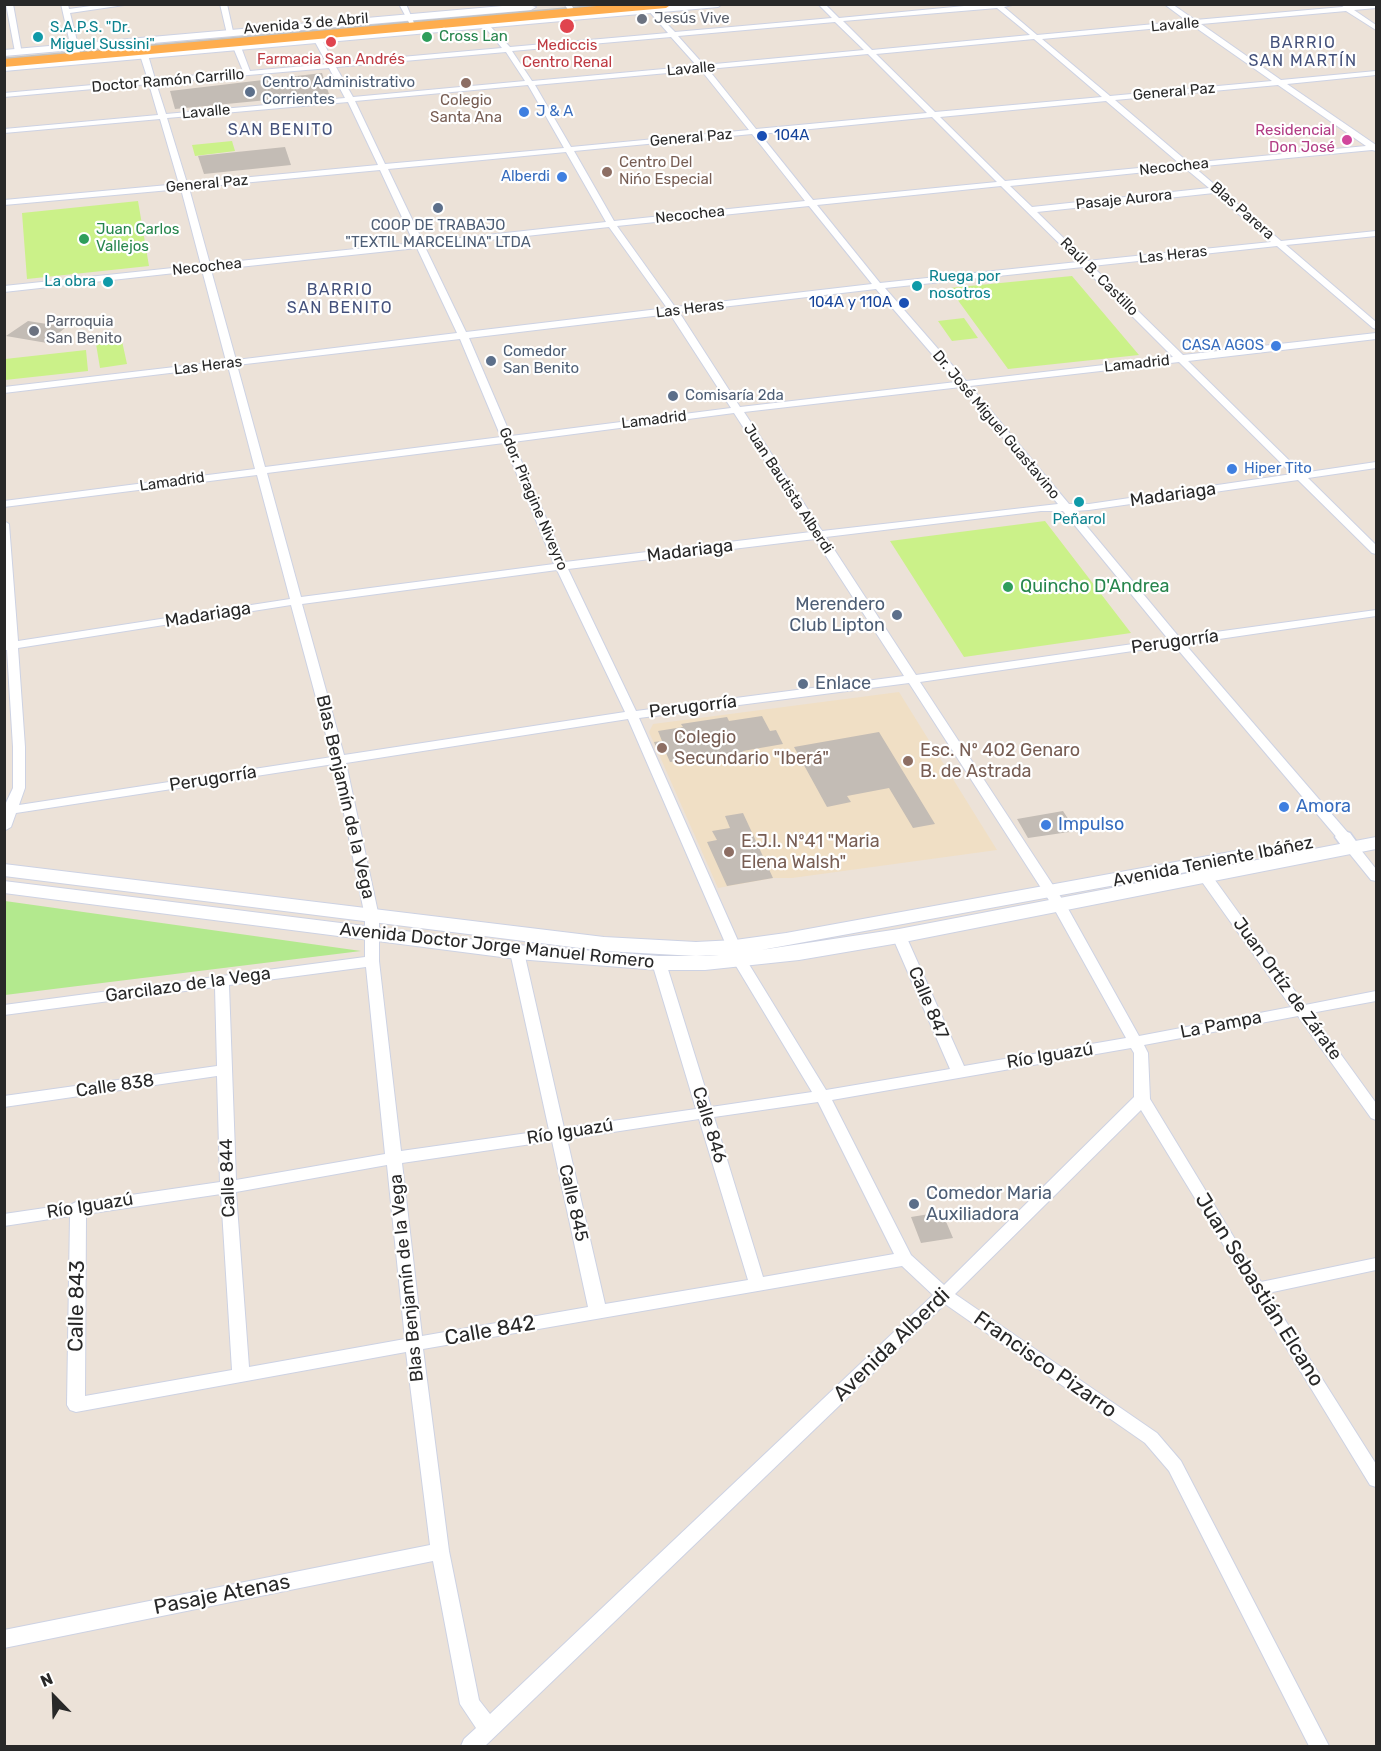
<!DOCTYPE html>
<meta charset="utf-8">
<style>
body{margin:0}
#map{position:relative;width:1381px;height:1751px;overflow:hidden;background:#ece2d8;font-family:Rubik,sans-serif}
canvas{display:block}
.frame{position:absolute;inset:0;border:6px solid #282828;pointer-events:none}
.north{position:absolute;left:24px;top:1667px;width:60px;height:60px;-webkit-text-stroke:4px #fff;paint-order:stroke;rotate:337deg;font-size:16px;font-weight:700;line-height:24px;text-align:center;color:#282828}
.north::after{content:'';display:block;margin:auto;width:21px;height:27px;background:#282828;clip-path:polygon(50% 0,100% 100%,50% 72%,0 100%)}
</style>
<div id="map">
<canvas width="1381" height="1751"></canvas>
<div class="frame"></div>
<div class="north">N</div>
</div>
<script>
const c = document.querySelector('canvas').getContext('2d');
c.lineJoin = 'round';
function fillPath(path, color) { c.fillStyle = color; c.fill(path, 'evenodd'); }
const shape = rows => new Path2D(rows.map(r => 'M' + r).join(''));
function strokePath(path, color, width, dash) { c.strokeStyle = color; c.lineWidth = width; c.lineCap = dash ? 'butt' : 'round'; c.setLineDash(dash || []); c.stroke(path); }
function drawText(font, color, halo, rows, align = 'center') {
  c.font = font + ' Rubik,sans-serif'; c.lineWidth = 4.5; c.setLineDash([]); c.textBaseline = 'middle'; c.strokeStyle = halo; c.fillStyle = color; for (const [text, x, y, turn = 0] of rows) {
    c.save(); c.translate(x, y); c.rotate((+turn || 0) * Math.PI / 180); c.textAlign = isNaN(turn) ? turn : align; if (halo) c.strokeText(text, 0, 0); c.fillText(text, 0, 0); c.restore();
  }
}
fillPath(shape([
 [899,692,997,850,792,878,773,878,718,888,649,732,653,724]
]), '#f0dfc5');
fillPath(shape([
 [5,901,361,951,5,995]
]), '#b3e98e');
fillPath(shape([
 [232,141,235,151,195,156,192,145],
 [138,201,149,266,27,279,22,213],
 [1072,276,1139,355,1008,369,949,288],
 [964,318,978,338,952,341,938,321],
 [122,341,127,364,100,368,96,344],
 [86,350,88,371,5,380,5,359],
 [1045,521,1131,633,964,657,890,541]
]), '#cbf189');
fillPath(shape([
 [322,73,329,94,175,109,170,91],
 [285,147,291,165,204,174,198,156],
 [28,321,66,327,47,343,6,336],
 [762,716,770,731,776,730,783,744,743,751,745,755,696,763,694,759,670,762,666,753,659,754,654,742,662,741,658,731,683,727,681,724,727,717,729,721],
 [879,732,935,824,913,828,889,788,847,796,851,802,827,807,794,747],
 [1063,811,1076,831,1028,838,1017,819],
 [743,813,773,878,727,886,707,842,717,840,712,831,730,828,725,816],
 [942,1212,953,1238,921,1243,911,1217]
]), '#c3bcb5');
const minor = shape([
 [6,4,13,4,22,54,15,52,6,4],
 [61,4,68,4,69,9,105,4,131,4,70,13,82,61,78,63,74,61,61,4],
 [220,4,227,4,234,36,227,34,220,4],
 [399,4,406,4,417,30,413,30,399,4],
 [564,4,571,4,578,18,574,18,564,4],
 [818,4,825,4,839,18,985,4,1016,4,1004,7,1037,35,1187,21,1164,4,1172,4,1195,20,1342,7,1345,5,1376,4,1376,8,1354,10,1376,25,1376,30,1346,11,1201,24,1281,80,1376,71,1376,75,1287,84,1376,145,1376,151,1372,150,1194,167,1281,241,1376,231,1376,236,1286,245,1376,322,1376,329,1373,328,1277,246,1092,266,1183,355,1376,333,1376,339,1188,361,1302,473,1376,462,1376,468,1308,478,1376,545,1376,554,1372,553,1298,480,1089,510,1074,511,1179,637,1376,610,1376,616,1185,644,1349,834,1351,837,1349,840,1339,840,1174,645,920,682,1066,905,1139,1036,1291,1007,1190,865,1197,861,1202,862,1305,1005,1376,991,1376,1001,1311,1013,1376,1103,1376,1120,1371,1118,1298,1016,1144,1045,1148,1053,1150,1099,1261,1282,1376,1258,1376,1270,1268,1293,1376,1464,1376,1487,1370,1485,1141,1110,955,1294,1157,1433,1181,1461,1329,1746,1309,1746,1169,1471,1145,1443,945,1304,485,1746,461,1746,464,1739,476,1728,460,1704,433,1561,4,1648,4,1630,430,1545,406,1352,76,1412,70,1410,67,1405,70,1216,4,1226,4,1214,72,1204,78,1201,83,1202,220,1182,217,1076,4,1107,4,1096,217,1066,215,987,4,1015,4,1005,365,957,365,917,334,764,16,813,11,827,4,831,4,807,13,788,13,747,7,650,4,650,4,521,9,524,18,641,290,599,257,475,4,507,4,501,255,469,228,366,4,393,4,387,226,361,202,270,4,292,4,286,201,265,181,189,4,205,4,200,179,184,160,119,4,133,4,129,158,115,149,84,4,97,4,93,148,80,140,55,144,53,148,55,155,79,243,71,233,47,237,45,241,47,250,71,327,64,314,40,318,38,322,40,334,63,502,48,483,25,487,23,510,47,668,33,648,10,651,8,675,32,832,18,818,4],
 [997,8,1030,35,872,50,843,21,997,8],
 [835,22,864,50,704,65,678,36,835,22],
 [1192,25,1272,81,1110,96,1042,39,1192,25],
 [671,37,697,66,532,81,512,51,671,37],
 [1034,39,1102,97,935,112,876,54,1034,39],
 [506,52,525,81,353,97,336,67,506,52],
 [868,54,927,113,756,129,708,69,868,54],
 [329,68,345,98,166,114,156,83,329,68],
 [701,70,749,130,571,147,535,85,701,70],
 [528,85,564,148,385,164,355,101,528,85],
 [1278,85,1366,146,1189,163,1115,100,1278,85],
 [1106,101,1180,164,1005,181,940,117,1106,101],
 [348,102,378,165,187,183,167,118,348,102],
 [932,117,997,182,813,200,760,134,932,117],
 [752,134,805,201,614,221,574,151,752,134],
 [566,152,606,222,423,242,388,169,566,152],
 [1185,168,1209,188,1032,207,1010,186,1185,168],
 [380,170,414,243,210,264,189,188,380,170],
 [1001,186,1078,262,880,283,817,205,1001,186],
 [1214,193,1271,242,1087,261,1037,212,1214,193],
 [809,206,872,284,675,307,617,226,809,206],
 [609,227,667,308,466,332,425,247,609,227],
 [417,248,457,333,236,360,211,270,417,248],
 [1083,267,1173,357,966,381,885,288,1083,267],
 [876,289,956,382,740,407,679,312,876,289],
 [670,314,731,408,511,436,469,338,670,314],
 [460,339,501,437,265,467,237,365,460,339],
 [1179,362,1292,474,1089,504,1069,504,970,386,1179,362],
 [961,387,1058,504,822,531,744,412,961,387],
 [734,413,811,532,565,562,513,442,734,413],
 [504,443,554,564,301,597,267,473,504,443],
 [1041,511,1063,511,1168,639,916,675,826,537,1041,511],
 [815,539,904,676,636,711,568,569,815,539],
 [557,570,625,712,344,755,302,604,557,570],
 [291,605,332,757,19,805,25,788,25,747,18,648,291,605],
 [909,683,1052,905,1126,1038,964,1066,906,936,899,931,892,936,950,1069,826,1090,747,961,639,718,909,683],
 [628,719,733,961,812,1092,711,1107,666,963,659,958,652,963,696,1109,564,1128,524,952,517,947,510,952,549,1130,401,1151,379,961,379,917,346,763,628,719],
 [366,967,385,1154,236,1180,229,985,366,967],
 [1131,1048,1134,1053,1134,1097,944,1285,911,1255,832,1100,1131,1048],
 [818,1102,894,1254,763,1277,714,1117,818,1102],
 [699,1119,748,1280,605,1304,567,1139,699,1119],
 [552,1141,588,1307,422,1336,402,1163,552,1141],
 [387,1165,405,1339,249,1367,236,1192,387,1165],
 [221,1194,232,1370,85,1396,86,1214,221,1194],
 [902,1266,933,1295,490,1714,479,1700,449,1551,423,1349,902,1266],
 [1352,844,1357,845,1376,869,1376,881,1371,880,1345,848,1352,844]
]);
const tertiary = shape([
 [1344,831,1350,833,1358,844,1361,848,1358,852,1346,852,1338,841,1335,837,1338,833,1344,831]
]);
const secondary = shape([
 [525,4,536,7,531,10,4,56,4,50,525,4],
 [679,4,723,4,718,7,4,71,4,65,679,4],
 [1376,837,1376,849,899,943,799,960,705,970,659,970,517,959,4,893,4,881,517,945,659,956,705,956,719,955,696,956,604,951,4,876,4,864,604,937,696,942,735,940,786,933,1241,850,1248,852,1251,856,1248,860,1241,862,761,950,899,929,1376,837]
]);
const trunk = shape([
 [619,4,672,4,666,8,4,67,4,59,619,4]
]);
strokePath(minor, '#cdd2e3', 2);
strokePath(tertiary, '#cdd2e3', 3);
strokePath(secondary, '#cdd2e3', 2);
strokePath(trunk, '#c3c3c3', 3);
fillPath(minor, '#fff');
fillPath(tertiary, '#fff');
fillPath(secondary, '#fff');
fillPath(trunk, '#fead4e');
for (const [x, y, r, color] of [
 [642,19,6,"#6b7280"],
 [567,26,8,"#e0444e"],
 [38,37,6,"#0f9aa8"],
 [427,37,6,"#2e9e5b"],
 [331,42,6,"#e0444e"],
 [466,83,6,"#8d6e63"],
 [250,92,6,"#5c6f8a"],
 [524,112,6,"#3f7fe0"],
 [762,136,6,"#1a4fb4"],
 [1347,140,6,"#d1479c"],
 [607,172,6,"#8d6e63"],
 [562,177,6,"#3f7fe0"],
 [438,208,6,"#5c6f8a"],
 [84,239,6,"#2e9e5b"],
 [108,282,6,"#0f9aa8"],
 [917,286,6,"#0f9aa8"],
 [904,303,6,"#1a4fb4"],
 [34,331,6,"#6b7280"],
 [1276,346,6,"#3f7fe0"],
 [491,361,6,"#5c6f8a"],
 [673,396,6,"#5c6f8a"],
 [1232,469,6,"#3f7fe0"],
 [1079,502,6,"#0f9aa8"],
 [1008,587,6,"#2e9e5b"],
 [897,615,6,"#5c6f8a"],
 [803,684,6,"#5c6f8a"],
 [662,748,6,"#8d6e63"],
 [908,761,6,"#8d6e63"],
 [1284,807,6,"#3f7fe0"],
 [1046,825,6,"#3f7fe0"],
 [729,852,6,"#8d6e63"],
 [914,1204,6,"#5c6f8a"]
]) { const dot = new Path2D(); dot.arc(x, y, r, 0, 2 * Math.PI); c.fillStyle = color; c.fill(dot); strokePath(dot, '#fff', 2); }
drawText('15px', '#5b616d', '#fff', [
 ["Jesús Vive",654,19],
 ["Parroquia",46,322],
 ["San Benito",46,339]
], 'left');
drawText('15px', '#282828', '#fff', [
 ["Avenida 3 de Abril",306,24,-5],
 ["Lavalle",1175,25,-5],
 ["Lavalle",691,69,-5],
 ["Doctor Ramón Carrillo",168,81,-5],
 ["General Paz",1174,92,-5],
 ["Lavalle",206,112,-5],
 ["General Paz",691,138,-5],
 ["Necochea",1174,167,-6],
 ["General Paz",207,184,-5],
 ["Pasaje Aurora",1124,200,-6],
 ["Blas Parera",1242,211,41],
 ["Necochea",690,215,-6],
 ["Las Heras",1173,255,-6],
 ["Necochea",207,267,-6],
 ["Raúl B. Castillo",1099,277,45],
 ["Las Heras",690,309,-7],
 ["Lamadrid",1137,364,-6],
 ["Las Heras",208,366,-7],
 ["Lamadrid",654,420,-7],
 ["Dr. José Miguel Guastavino",996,425,50],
 ["Lamadrid",172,482,-8],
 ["Juan Bautista Alberdi",788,489,57],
 ["Gdor. Piragine Niveyro",533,499,67]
]);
drawText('15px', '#0d838f', '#fff', [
 ["S.A.P.S. \"Dr.",50,28],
 ["Miguel Sussini\"",50,45],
 ["Ruega por",929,277],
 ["nosotros",929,294],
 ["La obra",96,282,"right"],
 ["Peñarol",1079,520,"center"]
], 'left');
drawText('15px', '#27864d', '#fff', [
 ["Cross Lan",439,37],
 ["Juan Carlos",96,230],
 ["Vallejos",96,247]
], 'left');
drawText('15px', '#be3a42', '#fff', [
 ["Mediccis",567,46],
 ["Centro Renal",567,63],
 ["Farmacia San Andrés",331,60]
]);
drawText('15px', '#4e5e75', '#fff', [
 ["Centro Administrativo",262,83],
 ["Corrientes",262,100],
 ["COOP DE TRABAJO",438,226,"center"],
 ["\"TEXTIL MARCELINA\" LTDA",438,243,"center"],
 ["Comedor",503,352],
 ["San Benito",503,369],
 ["Comisaría 2da",685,396]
], 'left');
drawText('15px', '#785e54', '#fff', [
 ["Colegio",466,101],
 ["Santa Ana",466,118],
 ["Centro Del",619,163,"left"],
 ["Nińo Especial",619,180,"left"]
]);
drawText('15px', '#366cbe', '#fff', [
 ["J & A",536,112],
 ["Alberdi",550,177,"right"],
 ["CASA AGOS",1264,346,"right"],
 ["Hiper Tito",1244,469]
], 'left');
drawText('15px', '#b23c85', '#fff', [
 ["Residencial",1335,131],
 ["Don José",1335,148]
], 'right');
drawText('15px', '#164399', '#fff', [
 ["104A",774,136],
 ["104A y 110A",892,303,"right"]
], 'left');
c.letterSpacing = '1.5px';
drawText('16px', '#45527c', '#fff', [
 ["BARRIO",1303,43],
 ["SAN MARTÍN",1303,61],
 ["SAN BENITO",281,130],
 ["BARRIO",340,290],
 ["SAN BENITO",340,308]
]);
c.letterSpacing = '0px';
drawText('18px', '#282828', '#fff', [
 ["Madariaga",1173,495,-8],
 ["Madariaga",690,551,-7],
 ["Madariaga",208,615,-9],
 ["Perugorría",1175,642,-8],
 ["Perugorría",693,707,-7],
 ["Perugorría",213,779,-9],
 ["Blas Benjamín de la Vega",345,797,77],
 ["Avenida Teniente Ibáñez",1213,862,-11],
 ["Avenida Doctor Jorge Manuel Romero",497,946,6],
 ["Garcilazo de la Vega",188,985,-8],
 ["Juan Ortíz de Zárate",1287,989,54],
 ["Calle 847",928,1003,67],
 ["La Pampa",1221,1025,-11],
 ["Río Iguazú",1050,1056,-9],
 ["Calle 838",115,1086,-8],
 ["Calle 846",709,1125,73],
 ["Río Iguazú",570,1132,-9],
 ["Calle 844",228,1178,-92],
 ["Calle 845",573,1203,77],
 ["Río Iguazú",90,1206,-9],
 ["Blas Benjamín de la Vega",407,1278,-96]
]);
drawText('18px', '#27864d', '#fff', [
 ["Quincho D'Andrea",1020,587]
], 'left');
drawText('18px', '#4e5e75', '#fff', [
 ["Merendero",885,605,"right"],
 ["Club Lipton",885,626,"right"],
 ["Enlace",815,684],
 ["Comedor Maria",926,1194],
 ["Auxiliadora",926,1215]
], 'left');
drawText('18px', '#785e54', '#fff', [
 ["Colegio",674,738],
 ["Secundario \"Iberá\"",674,759],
 ["Esc. Nº 402 Genaro",920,751],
 ["B. de Astrada",920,772],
 ["E.J.I. Nº41 \"Maria",741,842],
 ["Elena Walsh\"",741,863]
], 'left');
drawText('18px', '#366cbe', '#fff', [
 ["Amora",1296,807],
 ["Impulso",1058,825]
], 'left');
drawText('21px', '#282828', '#fff', [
 ["Juan Sebastián Elcano",1259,1290,58],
 ["Calle 843",77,1306,-89],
 ["Calle 842",490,1331,-10],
 ["Avenida Alberdi",892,1345,-44],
 ["Francisco Pizarro",1045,1365,35],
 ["Pasaje Atenas",222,1595,-11]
]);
</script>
